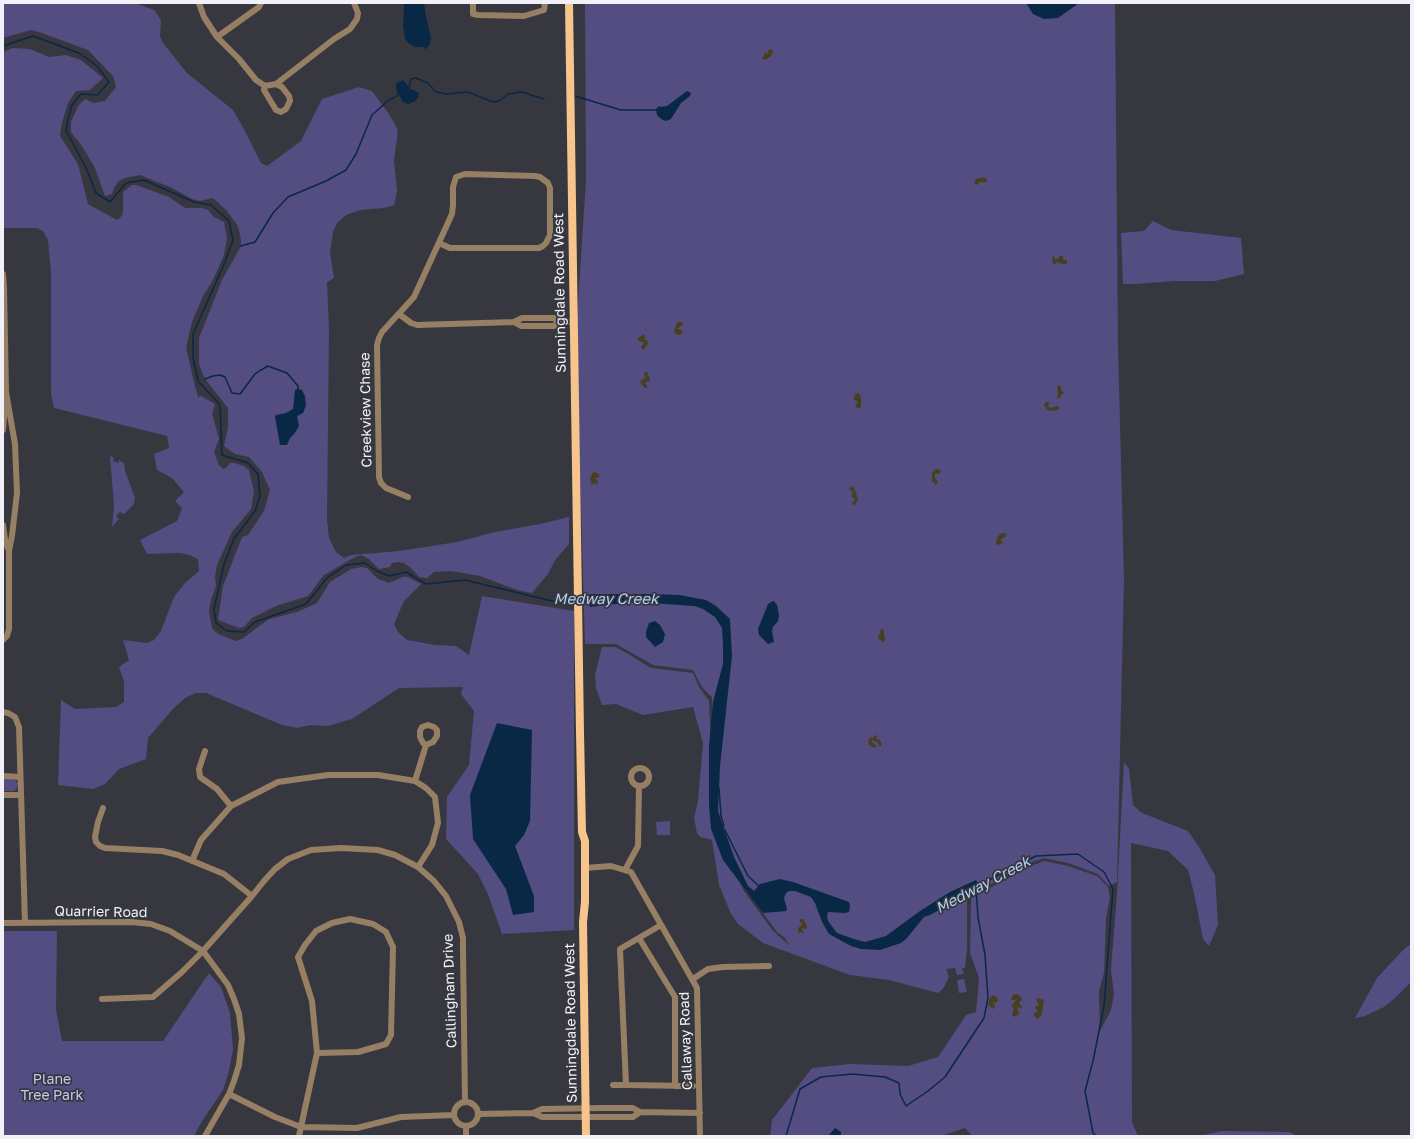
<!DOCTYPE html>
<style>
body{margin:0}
#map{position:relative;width:1414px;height:1139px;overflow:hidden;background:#373740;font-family:"Golos Text",sans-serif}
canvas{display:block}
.frame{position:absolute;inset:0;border:4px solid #f1f1f7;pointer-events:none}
</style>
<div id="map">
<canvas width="1414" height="1139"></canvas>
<div class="frame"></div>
</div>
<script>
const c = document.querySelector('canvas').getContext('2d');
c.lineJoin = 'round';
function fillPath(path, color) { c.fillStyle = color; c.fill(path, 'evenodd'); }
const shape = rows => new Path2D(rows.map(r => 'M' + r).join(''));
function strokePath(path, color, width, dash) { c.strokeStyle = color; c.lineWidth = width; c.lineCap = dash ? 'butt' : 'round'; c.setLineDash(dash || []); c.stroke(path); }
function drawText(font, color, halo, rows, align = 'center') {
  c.font = font + ' "Golos Text",sans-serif'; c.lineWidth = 3.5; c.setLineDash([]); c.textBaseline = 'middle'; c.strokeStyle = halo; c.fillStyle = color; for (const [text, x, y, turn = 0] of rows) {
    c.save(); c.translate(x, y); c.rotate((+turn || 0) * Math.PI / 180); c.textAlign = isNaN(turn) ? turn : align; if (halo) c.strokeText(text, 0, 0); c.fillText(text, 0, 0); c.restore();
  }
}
fillPath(shape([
 [3,3,135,3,154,10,161,20,160,36,163,43,187,73,233,110,245,131,261,163,267,166,301,141,322,99,359,87,372,91,389,114,398,130,394,160,397,191,394,205,384,208,360,210,346,215,337,223,333,232,330,253,334,278,327,282,329,330,327,520,329,538,336,552,344,558,351,555,399,551,457,542,495,532,540,524,569,517,569,544,555,560,548,574,532,593,517,590,480,576,451,571,434,572,427,578,419,577,411,568,404,563,398,562,392,563,390,567,379,569,369,559,361,555,355,557,324,575,308,596,276,606,252,618,244,627,239,628,218,620,223,586,242,537,248,535,264,511,270,490,262,472,249,457,235,454,224,446,228,427,228,408,205,379,199,364,199,338,222,280,241,246,241,240,238,226,226,210,213,198,200,201,192,199,170,187,140,175,125,178,119,181,114,188,112,194,105,196,95,168,82,146,71,132,71,122,78,106,85,99,94,103,105,101,116,87,113,76,88,50,42,33,31,30,3,38],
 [585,3,1115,3,1118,346,1124,579,1117,882,1109,886,1098,874,1068,863,1044,858,1032,862,967,897,967,948,965,968,962,968,964,974,957,975,955,968,946,969,949,977,943,989,938,993,889,980,850,975,763,943,738,924,731,914,719,885,712,840,700,837,697,833,694,818,698,801,703,743,693,707,643,715,616,704,602,705,596,688,595,675,602,647,615,647,625,652,651,668,693,673,699,687,709,701,714,824,724,851,744,891,773,931,789,945,785,938,777,932,744,887,716,823,712,697,702,687,693,670,653,665,616,644,585,644,576,333,586,180],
 [13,48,30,49,49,57,66,55,81,60,103,78,90,90,76,91,68,103,62,123,60,136,78,164,88,204,117,220,119,219,123,214,123,192,132,185,136,185,169,197,185,208,202,208,208,210,214,217,224,222,227,238,224,255,213,280,203,296,192,322,186,347,195,386,198,397,201,396,215,404,212,414,219,439,214,452,219,465,223,469,226,468,230,463,234,463,244,466,249,470,254,491,251,509,232,532,217,565,215,576,216,586,211,600,209,611,212,628,218,634,236,641,242,639,269,619,297,612,317,603,330,582,351,569,361,567,367,568,378,579,389,583,403,577,408,577,421,584,404,601,394,624,398,632,407,640,435,645,456,646,469,655,482,596,574,611,574,930,502,934,488,894,478,874,446,839,447,797,469,765,474,711,461,694,463,687,399,688,352,719,328,726,311,725,297,728,282,725,206,693,196,693,185,698,173,709,148,738,146,759,119,769,105,784,93,789,58,785,61,700,75,709,116,707,124,702,124,681,119,667,129,660,123,640,147,643,154,640,161,631,174,597,184,584,199,571,198,559,189,555,180,553,147,554,140,540,177,521,182,508,175,501,184,492,172,478,157,470,154,454,169,448,167,436,54,408,51,394,51,274,48,240,43,231,36,228,3,228,3,52],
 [1153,221,1171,230,1241,238,1244,274,1215,281,1176,281,1135,284,1123,284,1121,233,1144,231],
 [110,456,114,458,113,461,118,463,119,460,124,463,125,471,135,498,134,504,124,514,120,512,116,516,119,519,112,527,114,506],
 [1124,762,1129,769,1133,805,1142,813,1188,831,1199,847,1215,875,1218,925,1209,946,1203,939,1194,893,1188,870,1168,851,1131,843,1132,1122,1138,1136,972,1136,965,1128,941,1136,770,1136,772,1120,812,1068,850,1064,908,1066,938,1057,966,1015,976,1012,979,978,970,953,971,898,1033,865,1045,861,1068,866,1097,876,1108,887,1110,898,1106,918,1104,973,1099,991,1100,1031,1111,1010,1114,995,1111,969,1117,894],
 [3,779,15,780,18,783,17,788,14,791,3,791],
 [670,821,670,835,657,835,656,822],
 [3,931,57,931,56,1010,62,1041,163,1041,209,973,221,987,230,1013,233,1050,229,1071,223,1090,202,1121,194,1136,3,1136],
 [1411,944,1411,982,1395,998,1384,1007,1365,1016,1355,1018,1377,978,1404,949],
 [964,979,967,992,959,993,957,980],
 [1221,1131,1288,1132,1294,1134,1294,1136,1199,1136]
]), '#534d81');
fillPath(shape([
 [772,49,773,53,771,56,765,60,762,59,765,53,768,53,768,50],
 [984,177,987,180,987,182,980,182,977,185,974,183,976,179],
 [1054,256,1055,259,1057,259,1060,256,1063,256,1063,259,1067,260,1067,264,1063,264,1056,262,1056,264,1053,264,1052,258],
 [677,322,682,322,683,325,680,326,677,330,680,329,683,332,680,335,677,335,674,332],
 [644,334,645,337,644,340,647,340,648,344,646,347,643,350,641,347,644,342,638,341,638,338],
 [645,372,647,372,650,379,650,381,646,382,645,383,647,385,647,388,645,388,640,382,644,378,646,379,644,374],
 [1059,385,1061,387,1061,390,1064,393,1061,395,1060,398,1057,399,1058,394,1057,387],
 [858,393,861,396,861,407,859,409,855,406,858,401,854,400,855,394],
 [1046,402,1049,402,1048,406,1050,408,1059,406,1059,409,1054,411,1047,410,1044,405],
 [936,469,940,470,941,471,939,474,935,473,935,478,938,482,936,485,932,481,932,473],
 [593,472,597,473,600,477,595,478,598,481,597,485,594,483,591,485,592,482,590,481,590,479],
 [851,486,854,488,857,496,858,499,855,505,852,504,855,498,851,497,853,492,849,489],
 [1002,533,1007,534,1006,536,1000,540,1003,542,1001,544,996,545,996,542,998,536],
 [882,629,884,630,884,635,885,638,885,641,883,642,879,639,878,636,881,632,879,631],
 [875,735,877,736,876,739,879,739,882,744,880,747,877,742,872,740,872,742,877,746,874,748,869,745,868,742,870,737,873,738],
 [800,919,802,919,804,920,807,927,806,929,802,928,804,934,801,932,798,933,798,928,801,926,802,923,800,922],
 [1013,994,1019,995,1022,998,1022,1000,1019,1002,1022,1008,1021,1009,1019,1007,1017,1008,1019,1013,1018,1016,1017,1015,1014,1017,1012,1015,1014,1008,1012,1007,1012,1005,1016,1000,1011,1000],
 [993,995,997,997,998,1000,996,1003,993,1002,995,1007,993,1009,988,1005,990,998],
 [1037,998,1044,1000,1042,1014,1038,1019,1034,1016,1035,1012,1038,1013,1035,1006,1039,1006,1037,1001]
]), '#483f1f');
fillPath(shape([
 [403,3,424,3,426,16,431,38,430,44,427,48,424,49,423,47,415,47,408,43,405,39,403,26,404,7],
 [1026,3,1079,3,1058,18,1044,19,1033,14],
 [403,80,406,83,409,88,419,93,418,98,414,102,408,104,403,102,398,93,396,88,396,83],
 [687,91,691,93,690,96,681,103,671,119,666,121,661,119,657,115,656,110,659,107,667,106],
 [298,389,302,390,305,396,306,405,303,413,297,416,299,426,295,433,290,438,287,445,280,445,275,417,276,415,286,413,293,409,295,390],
 [589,594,652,594,680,595,695,598,706,600,716,606,730,619,732,656,720,766,718,811,734,857,748,886,754,891,760,884,780,879,793,882,849,902,850,906,849,912,845,913,828,912,827,916,828,921,837,933,854,939,865,942,886,936,920,911,950,892,976,880,980,888,930,915,924,917,907,938,901,943,880,950,861,949,851,946,829,934,822,922,815,903,811,897,795,891,789,891,786,893,784,898,787,909,786,911,763,913,723,860,711,829,709,805,709,746,713,702,723,664,723,645,722,628,715,617,703,609,695,606,633,602,590,607],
 [774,601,777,605,779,616,778,621,773,627,772,631,774,642,768,644,759,635,758,629,768,604,771,602],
 [655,621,660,625,665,634,663,642,655,647,646,637,646,632,649,623],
 [497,723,532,730,530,821,524,835,515,846,534,896,534,912,513,915,506,889,473,839,470,795],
 [835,1128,841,1132,841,1136,828,1136]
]), '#092846');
strokePath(shape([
 [3,46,33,36,79,53,97,66,109,82,97,95,81,94,72,105,68,120,66,130,87,170,96,193,110,202,126,183,144,180,194,202,211,205,229,221,233,240,225,262,193,334,193,358,198,381,220,405,222,455,248,463,258,474,260,496,255,511,234,539,224,564,214,609,216,623,227,631,244,632,255,622,306,604,327,578,346,565,365,563,377,571,389,576,406,572,426,584,465,580,552,601,576,601],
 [409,88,411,79,416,78,428,83,436,92,447,94,468,92,493,102,499,101,508,94,522,92,544,99],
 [397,96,398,93],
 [575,96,621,110,656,110,659,107],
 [241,246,255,242,273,213,288,197,326,181,346,170,356,154,372,115,389,100,395,97],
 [205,379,213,376,220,375,225,377,232,393,240,394,255,374,261,370,268,366,287,373,298,386,298,389],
 [582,601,590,601],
 [719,788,721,816,724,826],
 [725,830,748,876,760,887],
 [979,885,1036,856,1078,854,1104,872,1113,889,1104,1006,1093,1061,1085,1091,1093,1133,1096,1136],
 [786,1136,800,1089,821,1077,852,1074,885,1077,899,1083,900,1094,906,1106,928,1091,945,1077,984,1018,988,998,985,955,978,917,976,888]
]), '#092846', 1.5);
strokePath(shape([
 [199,3,204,17,217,37,239,59,256,80,265,86,276,84,282,87,289,96,290,101,286,109,281,112,276,110,264,90,265,86],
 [473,3,473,14,478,15,524,16,544,10,545,3],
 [217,37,259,7,261,3],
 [276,84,334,39,350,29,357,19,358,13,354,3],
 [3,274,4,287,6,392,3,430],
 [399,314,411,323,417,325,514,322,522,318,554,318,558,322],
 [514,322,521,326,554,326,558,322,574,322],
 [408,497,386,488,381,483,379,477,377,345,379,338,382,332,414,297,452,214,453,205,453,187,456,177,465,174,535,176,540,177,548,183,550,188,550,235,546,243,543,246,539,248,450,248,439,243],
 [3,525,5,540,9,551],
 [3,640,7,636,9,629,9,551,12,536,17,493,15,444,6,392],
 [3,712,8,713,15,717,19,727,25,923],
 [205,751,199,769,200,777,217,789,231,806],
 '631 777a9 9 0 1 1 18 0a9 9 0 1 1-18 0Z',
 [3,776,20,777],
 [415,781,426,745,433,742,437,736,437,730,434,727,428,725,422,727,420,731,420,737,423,743,426,745],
 [3,795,21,795],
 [103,808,98,822,95,837,96,842,100,846,105,848,162,851,178,855,224,874,252,896],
 [192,861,201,840,231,806,278,782,328,775,378,775,415,781,426,788,435,797,438,823,432,845,418,867],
 [585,868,611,866,631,872,697,988,700,1136],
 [625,870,638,846,639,786],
 [3,923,131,922,151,924,170,931,203,951,228,985,234,999,239,1014,242,1038,239,1065,234,1081,229,1094,205,1136],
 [661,925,620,949,626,1085,693,1086],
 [639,938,675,997,675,1086],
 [693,979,708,969,723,967,769,966],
 [102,999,153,997,182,972,203,951,252,896,264,881,275,869,288,859,311,850,341,848,378,850,395,855,418,867,434,881,446,896,459,922,463,938,463,950,465,1102],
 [613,1085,626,1085],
 [229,1094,275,1117,301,1127,357,1128,401,1117,454,1115],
 '454 1114a12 12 0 1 1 24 0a12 12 0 1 1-24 0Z',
 [533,1113,542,1109,602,1108,633,1108,640,1112,700,1113],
 [478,1114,533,1113,542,1117,633,1117,640,1112],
 [466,1126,466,1136],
 [299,1136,317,1053,312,1001,298,957,305,945,316,931,332,923,350,919,373,924,386,932,393,947,391,1035,386,1044,358,1052,317,1053]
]), '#977f64', 6);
strokePath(shape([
 [569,3,580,732,582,832,585,841,585,902,583,922,586,1136]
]), '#f7c58c', 8);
drawText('14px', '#f1f1f7', '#373740', [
 ["Sunningdale Road West",560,293,-91],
 ["Creekview Chase",366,410,-91],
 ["Quarrier Road",101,912,1],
 ["Callingham Drive",450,991,-92],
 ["Sunningdale Road West",571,1023,-91],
 ["Callaway Road",686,1041,-92]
]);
drawText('14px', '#c9c7ef', '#373740', [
 ["Plane",52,1080],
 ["Tree Park",52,1096]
]);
drawText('italic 15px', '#b1cfef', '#373740', [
 ["Medway Creek",606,599],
 ["Medway Creek",983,885,-28]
]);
</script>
